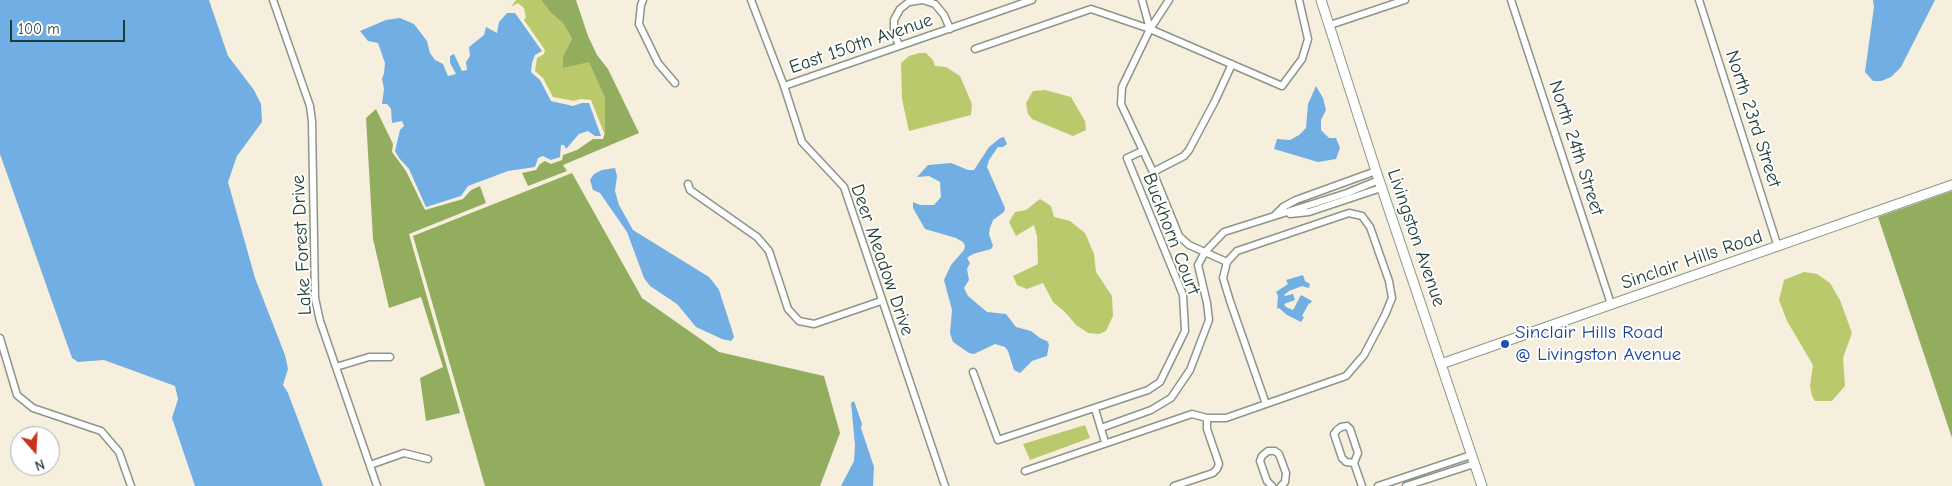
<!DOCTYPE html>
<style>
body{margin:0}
#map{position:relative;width:1952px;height:486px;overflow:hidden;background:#f7efde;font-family:"Comic Neue",sans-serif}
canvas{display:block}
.north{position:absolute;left:10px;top:426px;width:50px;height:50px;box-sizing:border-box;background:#fff;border:1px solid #a5b1ae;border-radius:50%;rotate:161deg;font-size:14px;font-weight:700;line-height:20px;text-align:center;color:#1f3d34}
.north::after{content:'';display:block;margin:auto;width:18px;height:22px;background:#c8321e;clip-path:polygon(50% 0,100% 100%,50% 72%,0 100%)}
.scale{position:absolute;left:10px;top:20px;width:115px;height:22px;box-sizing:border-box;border:2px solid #1f3d34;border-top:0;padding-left:6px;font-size:15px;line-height:18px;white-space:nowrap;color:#1f3d34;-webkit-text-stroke:4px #fff;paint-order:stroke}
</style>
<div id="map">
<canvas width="1952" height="486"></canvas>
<div class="north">N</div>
<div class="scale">100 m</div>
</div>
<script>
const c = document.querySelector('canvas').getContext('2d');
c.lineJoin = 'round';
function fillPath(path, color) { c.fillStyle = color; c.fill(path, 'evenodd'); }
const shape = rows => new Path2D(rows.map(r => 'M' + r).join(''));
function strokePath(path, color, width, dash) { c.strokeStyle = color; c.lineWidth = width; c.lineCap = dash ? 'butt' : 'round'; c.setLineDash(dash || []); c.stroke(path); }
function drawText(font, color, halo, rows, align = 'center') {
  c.font = font + ' "Comic Neue",sans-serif'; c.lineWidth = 4; c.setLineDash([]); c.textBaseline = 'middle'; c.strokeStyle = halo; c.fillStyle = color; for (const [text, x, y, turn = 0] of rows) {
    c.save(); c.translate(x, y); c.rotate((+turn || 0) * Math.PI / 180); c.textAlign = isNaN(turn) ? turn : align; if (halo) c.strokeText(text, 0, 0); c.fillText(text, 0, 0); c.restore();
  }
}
fillPath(shape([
 [516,0,541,0,551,13,563,23,572,39,563,56,563,68,589,61,605,98,605,132,604,133,591,100,581,99,574,101,553,97,543,78,535,71,537,58,544,54,545,50,524,20,526,17,524,8,518,3,511,7],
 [919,53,926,53,933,60,935,66,946,67,960,76,972,104,971,115,909,131,902,99,901,63,909,56],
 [1045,90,1071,97,1085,121,1086,130,1073,136,1032,119,1028,114,1026,103,1033,91],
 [1040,199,1051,206,1054,217,1070,221,1085,233,1094,254,1096,272,1112,296,1113,316,1106,331,1099,334,1088,333,1076,325,1065,312,1053,302,1043,283,1027,289,1017,285,1013,276,1038,264,1037,236,1034,225,1016,236,1009,222,1015,212,1026,210],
 [1804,272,1817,274,1830,283,1840,300,1852,333,1843,358,1845,386,1832,401,1815,401,1812,396,1810,386,1813,365,1787,321,1779,300,1784,280],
 [1085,425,1090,438,1030,460,1023,444]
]), '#bac96b');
fillPath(shape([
 [541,0,576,0,588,36,597,55,608,69,639,133,563,165,567,171,528,186,522,173,536,170,540,164,545,161,551,164,562,160,563,155,577,150,593,139,603,139,605,132,605,98,589,62,563,68,563,56,572,39,563,23,551,13],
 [376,109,393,144,392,152,406,171,425,210,463,199,471,190,480,186,486,203,409,234,460,413,426,421,420,378,443,367,421,297,389,308,373,239,366,118],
 [572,173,642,298,719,352,824,376,840,433,820,486,485,486,413,236],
 [1952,191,1952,438,1878,217]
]), '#93ad5f');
fillPath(shape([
 [0,0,209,0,228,56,254,90,261,104,262,122,237,156,228,182,255,278,285,355,288,369,283,385,288,393,323,486,195,486,172,418,178,399,175,386,104,360,78,362,72,358,0,154],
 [1873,0,1935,0,1901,67,1891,77,1881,81,1873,81,1865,72,1874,7],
 [507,13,515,13,542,51,535,55,532,63,531,72,540,80,551,101,573,106,582,103,589,103,601,136,595,136,588,131,579,134,566,149,564,145,561,145,560,157,551,160,543,156,538,158,535,167,508,171,468,186,461,196,426,207,409,169,399,158,395,151,400,130,404,126,402,121,392,123,391,109,387,104,382,104,384,89,382,79,384,73,385,63,378,43,368,41,360,31,386,20,400,18,414,24,427,41,430,53,435,60,443,64,448,76,456,74,450,63,450,56,454,54,462,71,467,70,466,62,470,56,469,47,484,35,486,27,497,33,499,22],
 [1316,86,1323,98,1326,110,1321,120,1321,130,1329,138,1336,138,1340,148,1336,159,1318,162,1274,149,1277,139,1290,140,1299,135,1306,128,1308,104],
 [1004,137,1007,144,1003,147,998,147,989,160,987,167,1005,208,1004,212,993,220,990,228,989,234,993,246,991,249,973,254,967,258,970,263,967,269,969,280,964,288,968,296,987,312,1006,314,1016,327,1031,331,1040,338,1049,342,1047,342,1049,344,1047,356,1032,361,1020,373,1014,370,1008,351,1005,347,995,344,974,354,969,353,953,342,950,333,952,310,944,280,951,265,964,250,965,246,963,242,956,238,925,229,913,208,913,202,920,205,934,205,941,197,940,182,929,176,917,177,928,165,951,163,968,170,974,170,989,147,1000,138],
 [615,168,617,176,615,191,619,205,633,230,709,277,714,283,719,290,732,330,734,337,731,341,722,339,696,327,677,304,650,286,644,278,627,232,600,193,593,190,590,180,594,174,602,170],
 [1303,275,1305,281,1310,284,1309,288,1302,286,1289,291,1284,295,1285,296,1293,294,1295,300,1284,304,1286,307,1293,310,1301,295,1312,301,1310,304,1309,303,1302,316,1304,317,1301,322,1287,315,1279,308,1277,309,1278,296,1276,292,1288,284,1286,280],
 [854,401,862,424,861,428,874,467,873,486,841,486,854,461,855,445,851,403]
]), '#71aee3');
const minor = shape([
 [273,0,310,106,312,121,315,298,320,321,377,486],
 [643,0,641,5,639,24,658,63,675,83],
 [751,0,784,86,802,142,844,187,945,486],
 [1511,0,1611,304],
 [1699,0,1778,247],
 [1330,25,1405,0],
 [1150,29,1169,0],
 [899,46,894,32,894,20,900,9,909,2,923,0,935,4,944,15,950,29],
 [975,49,1091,9,1150,29,1282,86,1302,59,1308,39,1299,0],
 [784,86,1032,0],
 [1153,172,1184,156,1189,150,1215,101,1232,64],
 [688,184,690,190,757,237,769,251,788,309,799,321,814,324,881,301],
 [1290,214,1309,212,1381,188],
 [1275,215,1283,207,1296,200,1376,171],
 [1227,262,1223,278,1230,301,1266,404],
 [0,338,17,395,33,408,101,431,119,452,131,486],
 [336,367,369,357,390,357],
 [973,372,998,440,1148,390,1160,382,1185,331,1183,295,1127,158,1142,151],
 [1095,409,1105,442],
 [1101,428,1151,410,1171,398,1190,370,1209,320,1207,303,1198,265,1205,252,1224,232,1347,193,1379,180],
 [1354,463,1346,462,1342,458,1334,434,1337,430,1341,427,1347,426,1350,429,1358,453,1354,463,1362,486],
 [370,465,404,453,428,459],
 [1025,471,1192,414,1207,418,1226,418,1346,376,1364,355,1385,315,1392,298,1389,281,1370,227,1362,216,1349,213,1237,251,1227,262,1189,245,1179,236,1153,172,1121,104,1122,87,1150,29,1142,0],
 [1174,486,1213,473,1217,469,1219,464,1207,429,1207,418],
 [1272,486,1267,481,1260,461,1262,456,1268,451,1275,451,1279,454,1286,473,1285,482,1281,486],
 [1378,486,1471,455],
 [1406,486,1474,464]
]);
const tertiary = shape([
 [1321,0,1376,171,1482,486],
 [1441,364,1952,185]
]);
strokePath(minor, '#8b9689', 9);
strokePath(tertiary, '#8b9689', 11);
strokePath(minor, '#fff', 6);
strokePath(tertiary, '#fff', 9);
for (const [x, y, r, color] of [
 [1505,344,5,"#1a4fb4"]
]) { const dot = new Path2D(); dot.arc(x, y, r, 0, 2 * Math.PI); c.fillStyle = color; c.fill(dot); strokePath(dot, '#fff', 2); }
drawText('19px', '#1f3d34', '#fff', [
 ["East 150th Avenue",861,44,-19],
 ["North 23rd Street",1753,119,72],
 ["North 24th Street",1576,148,72],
 ["Buckhorn Court",1171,234,69],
 ["Livingston Avenue",1416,238,71],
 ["Lake Forest Drive",302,245,-93],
 ["Deer Meadow Drive",882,260,71],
 ["Sinclair Hills Road",1692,260,-19]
]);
drawText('19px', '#164399', '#fff', [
 ["Sinclair Hills Road",1515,333],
 ["@ Livingston Avenue",1515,355]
], 'left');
</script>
